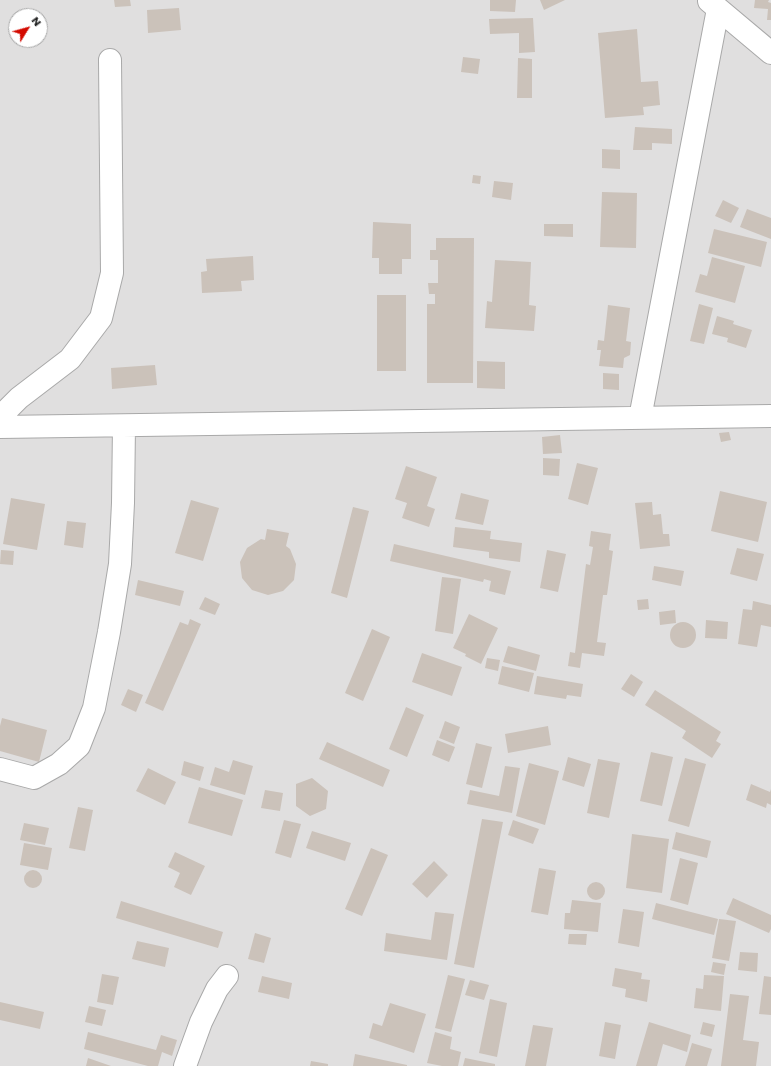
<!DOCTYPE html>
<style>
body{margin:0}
#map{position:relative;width:771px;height:1066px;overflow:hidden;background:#f2efe8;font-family:Poppins,sans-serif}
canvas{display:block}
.north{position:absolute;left:8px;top:8px;width:40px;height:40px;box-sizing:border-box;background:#fff;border:1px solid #a7a7a7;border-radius:50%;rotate:53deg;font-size:11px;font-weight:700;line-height:16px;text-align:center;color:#222}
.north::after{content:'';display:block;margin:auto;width:14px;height:18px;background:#d30a00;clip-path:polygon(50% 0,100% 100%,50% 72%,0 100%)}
</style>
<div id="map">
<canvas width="771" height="1066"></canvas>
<div class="north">N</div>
</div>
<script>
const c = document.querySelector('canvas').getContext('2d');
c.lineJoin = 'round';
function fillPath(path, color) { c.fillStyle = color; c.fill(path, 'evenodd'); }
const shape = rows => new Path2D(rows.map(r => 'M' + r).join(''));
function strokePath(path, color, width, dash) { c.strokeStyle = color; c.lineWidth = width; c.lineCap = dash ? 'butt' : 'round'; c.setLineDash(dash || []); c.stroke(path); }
fillPath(shape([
 [0,0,771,0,771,1066,0,1066],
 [16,16,40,16,40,40,16,40]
]), '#e0dfdf');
fillPath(shape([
 [114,0,130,0,131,6,115,7],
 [490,0,516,0,515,12,490,11],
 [540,0,565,0,544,10],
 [755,0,769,0,768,2,771,3,771,20,767,20,768,9,754,8],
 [179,8,181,30,148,33,147,10],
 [533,18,535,52,519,53,519,33,490,34,489,19],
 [637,29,641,82,658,81,660,105,643,107,644,115,605,118,598,33],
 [463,57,480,59,478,74,461,72],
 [518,58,532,59,532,98,517,98],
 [635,127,672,129,672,144,652,143,652,150,633,150],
 [602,149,620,150,620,169,602,168],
 [473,175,481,176,480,184,472,183],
 [494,181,513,183,511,200,492,197],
 [602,192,637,193,636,248,600,247],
 [723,200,739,208,731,223,715,216],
 [747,209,771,218,771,239,740,227],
 [373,222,411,224,411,259,402,259,402,274,379,274,379,258,372,258],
 [544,224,573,224,573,237,544,236],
 [714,229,767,242,761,267,708,253],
 [436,238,474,238,473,383,427,383,427,304,435,304,435,294,429,294,428,283,438,283,438,260,430,260,430,250,436,250],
 [253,256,254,280,241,281,242,291,202,293,201,272,207,271,206,259],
 [712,257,745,266,735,303,695,292,700,274,707,276],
 [495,260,531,262,529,305,536,306,534,331,485,328,487,301,492,302],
 [377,295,406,295,406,371,377,371],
 [699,304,713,308,704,344,690,341],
 [608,305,630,308,626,341,631,342,630,355,624,358,623,368,599,366,601,350,597,350,598,340,604,341],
 [717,316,734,321,733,324,752,330,746,348,727,342,728,338,712,334],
 [477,361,505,362,505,389,477,388],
 [155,365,157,385,112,389,111,368],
 [603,373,619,374,619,390,603,389],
 [729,432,731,440,721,442,719,433],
 [560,435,562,453,543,454,542,437],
 [543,458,560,459,559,476,543,475],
 [577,463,598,468,588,505,568,499],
 [406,466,437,477,427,506,435,509,429,527,402,518,407,503,395,499],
 [720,491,767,502,758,542,711,531],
 [461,493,489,500,483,525,455,519],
 [11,498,45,504,37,550,3,544],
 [191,500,219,508,203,561,175,553],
 [652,502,653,515,661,514,663,534,669,534,670,546,640,549,635,503],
 [353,507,369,511,347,598,331,593],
 [67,521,86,523,83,548,64,545],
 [455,527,491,531,490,539,522,543,520,562,489,558,489,552,453,547],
 [267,529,289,533,286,546,290,549,296,564,294,580,283,591,268,595,252,590,242,578,240,562,247,548,261,539,265,540],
 [591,531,611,534,609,550,613,551,607,595,603,595,597,642,606,643,604,656,582,653,580,668,568,666,570,652,575,653,586,564,590,565,593,547,589,546],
 [394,544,511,571,505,595,489,591,491,581,484,579,483,582,390,561],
 [737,548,764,554,757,581,730,574],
 [1,550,14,551,13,565,0,564],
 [547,550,566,554,558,592,540,588],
 [654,566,684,571,681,586,652,580],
 [442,577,461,579,453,634,435,631],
 [138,580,184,591,180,606,135,595],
 [205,597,220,604,215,615,199,609],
 [648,599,649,609,638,610,637,600],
 [753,601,771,605,771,627,761,625,757,647,738,644,743,609,752,610],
 [675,610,676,623,660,625,659,612],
 [469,614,498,628,481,664,465,656,466,654,453,648],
 [190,619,201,624,163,711,145,703,180,622,188,625],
 [706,620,728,622,727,639,705,638],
 '670 635a13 13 0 1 1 26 0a13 13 0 1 1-26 0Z',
 [372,629,390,637,363,701,345,693],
 [508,646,540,655,536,671,503,662],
 [422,653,462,667,452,696,412,682],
 [487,658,500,660,498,671,485,668],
 [502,666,534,673,529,692,498,684],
 [631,674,643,682,634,697,621,689],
 [537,676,583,684,581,697,567,695,566,699,534,694],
 [128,689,143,695,136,712,121,705],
 [655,690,721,732,716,741,721,744,712,758,682,738,686,731,645,705],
 [406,707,424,715,407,757,389,749],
 [2,718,47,730,39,762,0,751,0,726],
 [445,721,460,727,454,744,439,738],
 [548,726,551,745,508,753,505,734],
 [437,740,455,747,449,762,432,755],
 [327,742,390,770,383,787,319,759],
 [476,743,492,747,482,788,466,784],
 [651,752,673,757,662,806,640,801],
 [568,757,591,764,584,787,562,780],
 [685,758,706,764,689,827,668,821],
 [598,759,620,763,609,818,587,813],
 [233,760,253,766,245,795,210,785,215,767,229,772],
 [184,761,204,767,200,781,181,775],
 [529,763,559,771,545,825,516,816],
 [505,766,520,768,512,813,467,804,470,790,499,796],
 [148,768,176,782,165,805,136,791],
 [312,778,328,791,326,809,310,816,296,806,296,784],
 [751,784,770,792,771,789,771,805,767,803,766,808,746,800],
 [199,787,243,800,232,836,188,823],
 [265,790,283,793,280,811,261,808],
 [78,807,93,810,85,851,69,848],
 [482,819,503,822,474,968,454,964],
 [284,820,301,824,291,858,275,853],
 [513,820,539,829,533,844,508,835],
 [24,823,49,828,45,845,20,840],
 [312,831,351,843,345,861,306,848],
 [676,832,711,841,707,858,672,849],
 [632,834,669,839,662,893,626,888],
 [24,843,52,848,48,870,20,865],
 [371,848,388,855,362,916,345,909],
 [175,852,205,866,191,895,174,887,180,873,168,867],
 [680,858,698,863,688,905,670,900],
 [434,861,448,875,427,898,412,884],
 [539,868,556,871,548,915,531,912],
 '24 879a9 9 0 1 1 18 0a9 9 0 1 1-18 0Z',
 '587 891a9 9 0 1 1 18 0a9 9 0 1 1-18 0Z',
 [733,898,771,915,771,929,769,933,726,914],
 [572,900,601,903,598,932,564,929,565,913,570,913],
 [121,901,223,932,218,948,116,918],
 [656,903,718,919,714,935,652,919],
 [623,909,644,912,639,947,618,943],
 [435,912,454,914,447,960,384,951,386,933,431,940],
 [719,919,736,921,729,961,712,958],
 [255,933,271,938,264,963,248,959],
 [569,934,587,934,586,945,568,944],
 [137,941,169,948,165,967,132,959],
 [740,952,758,953,757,972,738,970],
 [713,962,726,964,724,975,711,972],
 [615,968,642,973,641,979,650,980,647,1002,625,997,626,989,612,986],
 [102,974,119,977,113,1005,97,1002],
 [448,975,465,979,451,1032,435,1028],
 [704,975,724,976,721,1011,694,1008,696,988,703,989],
 [262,976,292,983,289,999,258,992],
 [764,976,771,977,771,1015,759,1014],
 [470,980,489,985,484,1000,465,995],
 [730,994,749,996,743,1040,759,1042,756,1066,721,1066],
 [490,999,507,1003,497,1057,479,1053],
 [0,1002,44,1012,40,1029,0,1020],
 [390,1003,426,1014,414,1053,369,1038,373,1023,382,1026],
 [89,1006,106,1010,102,1026,85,1022],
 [605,1022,621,1025,615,1059,599,1056],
 [649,1022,691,1035,687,1052,663,1044,657,1066,636,1066],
 [703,1022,715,1025,712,1037,700,1034],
 [533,1025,553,1028,546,1066,525,1066],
 [88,1032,156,1050,161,1035,177,1040,172,1056,162,1052,158,1066,148,1066,84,1049],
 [435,1032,452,1037,450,1049,461,1052,458,1066,442,1066,427,1063],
 [692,1043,712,1049,707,1066,685,1066],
 [355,1054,407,1065,407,1066,353,1066],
 [88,1058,111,1066,86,1066],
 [465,1058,495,1064,495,1066,463,1066],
 [311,1061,328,1064,328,1066,310,1066]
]), '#cbc2ba');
const street = shape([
 [709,1,771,53],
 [0,417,19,398,70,359,101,318,112,273,110,60],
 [640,418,718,9],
 [0,427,771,416],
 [0,769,34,778,59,764,79,746,94,708,109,632,120,564,123,503,124,426],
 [185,1066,201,1022,217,989,227,976]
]);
strokePath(street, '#a9a9a9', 24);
strokePath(street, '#fff', 22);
</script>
